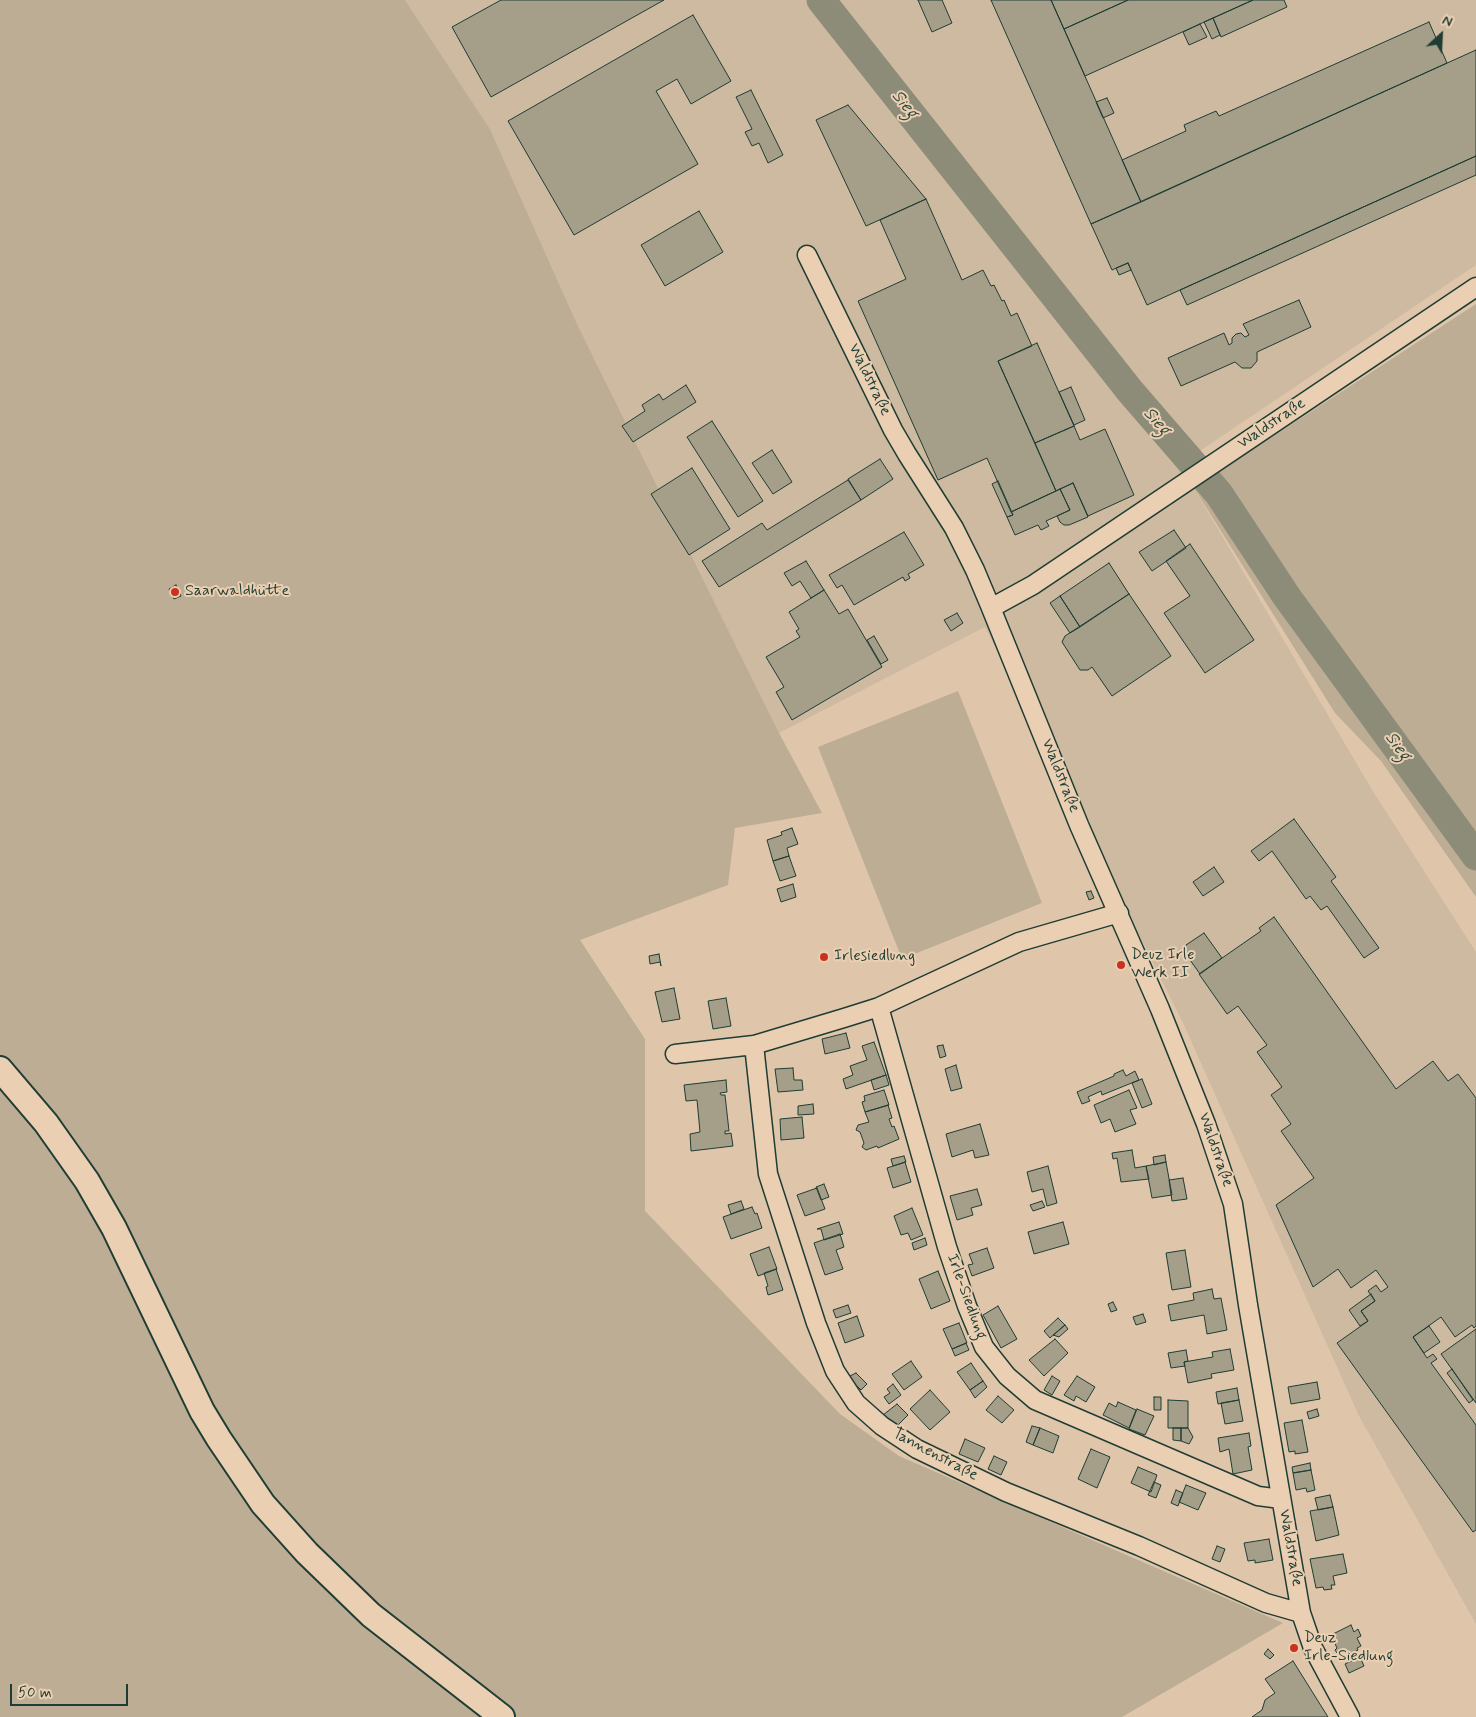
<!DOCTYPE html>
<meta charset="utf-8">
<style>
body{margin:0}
#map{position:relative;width:1476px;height:1717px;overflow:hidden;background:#dfc6aa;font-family:Mynerve,sans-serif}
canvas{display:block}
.north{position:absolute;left:1416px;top:10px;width:50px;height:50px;-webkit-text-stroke:4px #ebcfb2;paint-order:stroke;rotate:25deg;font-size:14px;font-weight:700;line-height:20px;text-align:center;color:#1f3d34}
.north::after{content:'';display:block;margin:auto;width:18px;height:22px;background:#1f3d34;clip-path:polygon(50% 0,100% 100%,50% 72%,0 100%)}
.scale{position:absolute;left:10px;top:1684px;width:118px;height:22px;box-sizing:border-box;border:2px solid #1f3d34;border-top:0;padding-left:6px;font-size:15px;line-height:18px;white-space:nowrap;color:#1f3d34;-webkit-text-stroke:4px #ebcfb2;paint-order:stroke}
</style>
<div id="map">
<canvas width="1476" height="1717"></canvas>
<div class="north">N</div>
<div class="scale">50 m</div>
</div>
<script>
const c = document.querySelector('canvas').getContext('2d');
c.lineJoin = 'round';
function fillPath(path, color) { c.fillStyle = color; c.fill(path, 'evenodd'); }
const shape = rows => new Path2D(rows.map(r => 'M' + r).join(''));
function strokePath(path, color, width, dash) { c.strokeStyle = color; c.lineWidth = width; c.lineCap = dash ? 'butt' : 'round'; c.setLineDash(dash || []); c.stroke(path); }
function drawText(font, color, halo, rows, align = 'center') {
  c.font = font + ' Mynerve,sans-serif'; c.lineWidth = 4; c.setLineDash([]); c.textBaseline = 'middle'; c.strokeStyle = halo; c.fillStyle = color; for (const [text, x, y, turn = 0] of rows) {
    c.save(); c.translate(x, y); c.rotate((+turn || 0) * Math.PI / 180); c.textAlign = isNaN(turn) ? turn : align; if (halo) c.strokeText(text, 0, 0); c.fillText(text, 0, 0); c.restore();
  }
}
fillPath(shape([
 [405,0,1476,0,1476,265,1182,463,1189,480,1374,793,1476,952,1476,1624,1359,1416,1183,1023,985,627,779,733,577,324,490,129]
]), '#cebaa0');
fillPath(shape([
 [0,0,405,0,490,129,577,324,779,733,822,813,735,828,728,885,580,940,645,1039,645,1211,840,1414,899,1456,1283,1623,1122,1717,0,1717],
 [1476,304,1476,897,1381,761,1335,713,1194,488],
 [958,691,1042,903,902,959,818,747]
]), '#bcad94');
strokePath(shape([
 [821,0,1130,391,1219,494,1287,597,1476,856]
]), '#8d8c78', 29);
const building = shape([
 [501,0,664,0,491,97,452,27,501,0],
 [918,0,942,0,952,23,932,32,918,0],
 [991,0,1051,0,1141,202,1091,224,991,0],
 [1051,0,1128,0,1064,29,1051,0],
 [1128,0,1253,0,1085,76,1064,29,1128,0],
 [1253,0,1284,0,1287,7,1221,37,1213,18,1253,0],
 [693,15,731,81,691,104,677,79,656,91,698,164,574,235,508,121,693,15],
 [1213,18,1220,35,1212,39,1204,22,1213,18],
 [1429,22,1447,63,1141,202,1122,160,1186,131,1184,125,1216,111,1219,116,1429,22],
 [1200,24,1207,37,1189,45,1183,32,1200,24],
 [1476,50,1476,156,1147,305,1128,263,1112,270,1091,224,1476,50],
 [751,90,783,155,768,163,759,143,752,146,745,132,752,129,736,97,751,90],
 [1107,98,1114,113,1103,118,1096,102,1107,98],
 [848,105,926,199,866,226,816,120,848,105],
 [1476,156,1476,175,1187,305,1180,290,1476,156],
 [926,199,962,280,983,270,991,286,994,285,1002,301,1004,300,1011,316,1017,313,1032,346,998,361,1056,491,1011,512,987,458,938,480,858,301,906,279,880,220,926,199],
 [699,211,723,252,665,286,641,245,699,211],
 [1128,263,1131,270,1119,275,1116,268,1128,263],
 [1299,300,1311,327,1257,352,1257,361,1251,368,1242,368,1235,362,1181,386,1168,358,1224,333,1229,345,1232,343,1232,338,1236,334,1241,333,1245,337,1249,335,1243,324,1299,300],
 [1037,343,1074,426,1035,443,998,361,1037,343],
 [686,385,696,402,633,442,622,426,645,411,642,405,659,394,663,400,686,385],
 [1071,387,1085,420,1074,425,1059,392,1071,387],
 [712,421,763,501,738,517,687,437,712,421],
 [1074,426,1080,440,1105,429,1134,495,1088,516,1073,483,1056,491,1035,443,1074,426],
 [772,450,792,482,773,494,752,463,772,450],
 [880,459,893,479,861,500,848,479,880,459],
 [692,468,730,529,689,555,651,494,692,468],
 [848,480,861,500,719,587,702,561,762,523,767,530,848,480],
 [998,481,1013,515,1007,517,992,484,998,481],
 [1073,483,1088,517,1069,525,1064,525,1060,522,1057,516,1070,510,1060,489,1073,483],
 [1060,489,1070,510,1046,521,1049,526,1041,530,1038,525,1015,535,1007,517,1013,515,1011,512,1060,489],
 [1174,530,1186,548,1152,571,1139,552,1174,530],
 [904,532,924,565,908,574,910,578,905,581,903,577,854,605,842,585,837,588,829,575,904,532],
 [1190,544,1254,640,1205,673,1164,613,1190,596,1166,561,1190,544],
 [806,561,824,590,811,598,800,581,792,586,784,573,806,561],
 [1109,563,1129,594,1080,627,1060,596,1109,563],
 [176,585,181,596,174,599,169,589,176,585],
 [824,590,839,614,848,609,882,667,792,720,776,692,784,687,766,657,800,637,796,631,799,629,789,612,824,590],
 [1129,594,1171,656,1112,696,1092,667,1088,670,1080,670,1062,642,1065,636,1129,594],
 [1060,596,1080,627,1070,633,1050,603,1060,596],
 [957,613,963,623,951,631,944,620,957,613],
 [874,636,888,660,881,664,867,640,874,636],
 [1294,819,1336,877,1331,881,1379,948,1364,958,1327,906,1321,910,1310,896,1306,899,1272,851,1259,861,1251,851,1294,819],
 [792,828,798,844,787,848,789,856,773,861,767,840,782,835,781,832,792,828],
 [789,856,796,876,780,881,773,861,789,856],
 [1214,867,1224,882,1203,896,1193,882,1214,867],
 [793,884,796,897,781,902,777,889,793,884],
 [1091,891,1094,898,1089,900,1086,892,1091,891],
 [1274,917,1396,1089,1433,1061,1448,1081,1458,1074,1476,1098,1476,1326,1474,1328,1472,1325,1455,1337,1441,1317,1413,1337,1427,1358,1433,1354,1437,1359,1431,1363,1476,1425,1476,1530,1473,1532,1337,1343,1368,1321,1361,1311,1375,1301,1368,1291,1376,1285,1381,1292,1388,1287,1376,1270,1351,1288,1338,1269,1313,1287,1276,1205,1314,1178,1281,1131,1291,1124,1271,1095,1282,1087,1257,1052,1267,1045,1238,1006,1227,1014,1199,974,1261,931,1259,928,1274,917],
 [1204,933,1222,958,1200,974,1185,953,1186,945,1204,933],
 [659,954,661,966,660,962,650,964,649,956,659,954],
 [674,988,680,1019,662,1022,655,992,674,988],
 [726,998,731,1026,713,1029,708,1001,726,998],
 [846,1033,850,1048,825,1054,822,1039,846,1033],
 [874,1042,886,1075,846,1089,843,1079,853,1075,850,1066,867,1060,862,1046,874,1042],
 [943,1045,946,1056,940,1058,937,1046,943,1045],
 [956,1065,962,1088,951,1091,945,1069,956,1065],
 [793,1068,794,1080,802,1080,803,1090,778,1092,775,1069,793,1068],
 [1123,1070,1126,1076,1135,1071,1139,1080,1102,1095,1101,1091,1088,1097,1090,1101,1082,1104,1077,1092,1114,1076,1114,1074,1123,1070],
 [886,1075,889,1085,874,1090,871,1080,886,1075],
 [1142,1079,1152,1104,1142,1108,1132,1083,1142,1079],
 [726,1080,727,1092,720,1093,721,1095,725,1095,729,1131,725,1131,725,1134,731,1133,733,1146,691,1151,690,1134,700,1132,697,1100,686,1101,684,1085,726,1080],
 [884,1090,889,1105,865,1112,862,1102,865,1101,864,1096,884,1090],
 [1129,1090,1137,1108,1130,1110,1136,1124,1115,1132,1110,1119,1101,1123,1094,1105,1129,1090],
 [813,1104,814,1114,798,1115,798,1106,813,1104],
 [888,1105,892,1118,889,1119,892,1127,894,1126,899,1139,878,1148,877,1146,866,1150,862,1147,864,1143,860,1132,856,1130,858,1125,869,1122,865,1112,888,1105],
 [802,1117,804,1138,781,1140,780,1119,802,1117],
 [980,1124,989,1155,975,1158,973,1150,952,1157,946,1134,980,1124],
 [1132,1150,1135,1168,1146,1166,1149,1179,1121,1182,1117,1158,1113,1159,1112,1153,1132,1150],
 [1165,1155,1166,1162,1154,1165,1153,1157,1165,1155],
 [904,1156,906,1162,893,1166,891,1159,904,1156],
 [905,1162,911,1182,893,1188,887,1168,905,1162],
 [1166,1162,1172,1195,1152,1198,1146,1166,1166,1162],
 [1048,1166,1057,1203,1047,1206,1043,1189,1032,1192,1027,1172,1048,1166],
 [1183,1178,1187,1199,1172,1201,1169,1180,1183,1178],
 [824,1184,829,1197,821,1200,816,1187,824,1184],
 [817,1188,825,1209,805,1216,797,1195,817,1188],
 [977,1189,982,1205,971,1208,973,1215,957,1220,950,1196,977,1189],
 [741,1201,744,1209,731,1214,728,1205,741,1201],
 [1042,1201,1045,1207,1033,1211,1030,1205,1042,1201],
 [752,1207,755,1214,757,1213,762,1228,731,1239,723,1217,752,1207],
 [912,1208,923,1235,911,1240,908,1233,901,1235,894,1216,912,1208],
 [839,1222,843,1234,824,1240,821,1229,817,1229,839,1222],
 [1063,1222,1069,1244,1034,1254,1028,1232,1063,1222],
 [840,1234,844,1247,836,1250,843,1269,825,1275,814,1243,840,1234],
 [925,1238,927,1245,914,1250,912,1243,925,1238],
 [769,1247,777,1269,758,1276,750,1254,769,1247],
 [987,1248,994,1268,972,1276,968,1265,973,1264,969,1254,987,1248],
 [1185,1250,1191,1287,1172,1290,1166,1253,1185,1250],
 [776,1269,783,1290,768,1295,766,1287,768,1286,764,1273,776,1269],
 [938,1271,950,1301,931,1309,919,1279,938,1271],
 [1212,1289,1214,1299,1221,1298,1227,1330,1207,1334,1204,1315,1171,1321,1168,1305,1194,1300,1193,1293,1212,1289],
 [1371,1294,1375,1301,1361,1311,1368,1321,1360,1326,1349,1310,1371,1294],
 [1113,1302,1117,1310,1111,1312,1108,1304,1113,1302],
 [848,1305,851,1313,836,1318,833,1310,848,1305],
 [998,1306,1017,1339,1001,1348,983,1315,998,1306],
 [1143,1314,1146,1322,1136,1325,1133,1317,1143,1314],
 [857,1316,864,1336,845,1343,838,1323,857,1316],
 [1058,1318,1065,1325,1050,1338,1044,1331,1058,1318],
 [959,1323,967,1343,952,1349,943,1329,959,1323],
 [1065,1325,1068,1329,1059,1337,1053,1335,1065,1325],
 [1429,1326,1440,1342,1424,1353,1413,1337,1429,1326],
 [1476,1329,1476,1403,1441,1354,1476,1329],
 [1055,1339,1068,1353,1044,1376,1029,1360,1055,1339],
 [966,1343,969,1350,955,1356,952,1349,966,1343],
 [1230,1349,1234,1370,1211,1374,1212,1378,1188,1383,1184,1362,1213,1357,1212,1352,1230,1349],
 [1186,1350,1188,1361,1184,1362,1185,1366,1171,1368,1168,1353,1186,1350],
 [911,1361,922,1377,904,1390,892,1374,911,1361],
 [971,1363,983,1381,970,1390,957,1372,971,1363],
 [1452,1369,1473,1400,1469,1403,1447,1373,1452,1369],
 [856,1373,867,1384,861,1390,848,1377,856,1373],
 [1052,1376,1060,1381,1052,1395,1044,1390,1052,1376],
 [1077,1376,1095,1387,1086,1402,1076,1396,1074,1401,1064,1395,1077,1376],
 [983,1381,987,1387,975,1398,970,1390,983,1381],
 [1317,1382,1320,1399,1291,1404,1288,1387,1317,1382],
 [893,1384,901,1395,889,1404,884,1397,890,1393,887,1389,893,1384],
 [1237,1388,1239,1400,1218,1404,1216,1392,1237,1388],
 [930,1390,950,1412,930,1430,910,1409,930,1390],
 [998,1396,1014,1410,1002,1423,986,1410,998,1396],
 [1154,1397,1161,1397,1161,1410,1154,1410,1154,1397],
 [1168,1400,1188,1401,1188,1428,1168,1428,1168,1400],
 [1239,1400,1243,1421,1225,1424,1221,1403,1239,1400],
 [1118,1402,1136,1410,1129,1428,1103,1415,1109,1403,1116,1407,1118,1402],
 [897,1404,908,1415,898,1425,883,1415,897,1404],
 [1137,1409,1154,1416,1145,1435,1129,1429,1137,1409],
 [1317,1409,1319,1416,1309,1419,1307,1412,1317,1409],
 [1302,1420,1308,1452,1295,1454,1295,1451,1289,1452,1284,1423,1302,1420],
 [1032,1426,1040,1428,1033,1445,1026,1442,1032,1426],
 [1040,1428,1059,1436,1053,1453,1033,1445,1040,1428],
 [1173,1428,1181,1428,1181,1441,1173,1440,1173,1428],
 [1181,1428,1188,1428,1193,1437,1189,1444,1181,1441,1181,1428],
 [1249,1433,1251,1446,1248,1447,1252,1470,1233,1474,1229,1449,1220,1452,1218,1438,1249,1433],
 [965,1439,985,1448,978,1462,959,1454,965,1439],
 [1091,1449,1110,1457,1097,1488,1078,1479,1091,1449],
 [994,1456,1007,1462,1001,1475,988,1469,994,1456],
 [1310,1463,1311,1470,1293,1473,1292,1467,1310,1463],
 [1138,1467,1157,1475,1151,1492,1131,1483,1138,1467],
 [1311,1470,1315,1490,1307,1492,1306,1488,1296,1490,1293,1473,1311,1470],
 [1154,1482,1161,1485,1156,1498,1148,1495,1154,1482],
 [1186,1485,1206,1493,1198,1510,1179,1502,1186,1485],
 [1176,1490,1183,1493,1178,1506,1171,1503,1176,1490],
 [1330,1495,1333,1507,1318,1510,1315,1498,1330,1495],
 [1333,1507,1339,1535,1316,1541,1310,1511,1333,1507],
 [1269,1539,1273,1560,1255,1563,1255,1560,1248,1561,1244,1543,1269,1539],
 [1217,1546,1225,1549,1220,1562,1212,1559,1217,1546],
 [1343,1554,1347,1573,1333,1576,1335,1585,1331,1585,1332,1589,1324,1590,1323,1587,1316,1588,1310,1559,1343,1554],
 [1351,1625,1354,1632,1358,1629,1361,1636,1357,1638,1361,1646,1357,1648,1358,1650,1349,1655,1348,1652,1341,1656,1340,1653,1337,1653,1335,1650,1337,1648,1331,1635,1351,1625],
 [1268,1649,1274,1655,1270,1659,1264,1654,1268,1649],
 [1360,1657,1364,1666,1349,1673,1345,1664,1360,1657],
 [1293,1661,1328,1717,1252,1717,1262,1710,1265,1700,1275,1693,1265,1679,1293,1661]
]);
fillPath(building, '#a59e88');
strokePath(building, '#1f3d34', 1);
const minor = shape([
 [807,255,893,430,907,454,954,528,975,570,991,608],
 [879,1007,947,1247,967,1306,984,1347,1007,1376,1035,1400,1258,1496,1281,1499],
 [754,1045,768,1174,816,1323,835,1371,856,1403,882,1426,917,1449,1006,1492,1139,1546,1266,1603,1301,1613],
 [675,1054,754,1045,844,1018,879,1007,1019,942,1119,913],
 [1350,1717,1313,1648,1301,1613,1248,1305,1233,1204,1206,1124,1160,1009,1079,825,991,608,1033,585,1476,287]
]);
const secondary = shape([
 [0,1069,46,1123,87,1181,114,1228,202,1411,219,1439,263,1504,307,1553,371,1615,502,1717]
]);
strokePath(minor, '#1f3d34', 21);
strokePath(secondary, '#1f3d34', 28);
strokePath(minor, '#ebcfb2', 18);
strokePath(secondary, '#ebcfb2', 24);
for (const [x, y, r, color] of [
 [175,592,5,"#c8321e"],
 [824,957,5,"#c8321e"],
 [1121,965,5,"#c8321e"],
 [1294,1648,5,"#c8321e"]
]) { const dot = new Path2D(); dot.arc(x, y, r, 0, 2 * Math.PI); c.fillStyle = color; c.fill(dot); strokePath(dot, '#ebcfb2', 2); }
drawText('16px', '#1f3d34', '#ebcfb2', [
 ["Waldstraße",869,380,64],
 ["Waldstraße",1272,424,-34],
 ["Waldstraße",1060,776,68],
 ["Waldstraße",1215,1150,71],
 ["Irle-Siedlung",966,1297,70],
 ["Tannenstraße",935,1455,28],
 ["Waldstraße",1290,1548,80]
]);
drawText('16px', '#1f3d34', '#ebcfb2', [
 ["Saarwaldhütte",185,592],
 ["Deuz Irle",1131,956],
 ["Werk II",1131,974],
 ["Irlesiedlung",834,957],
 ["Deuz",1304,1639],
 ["Irle-Siedlung",1304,1657]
], 'left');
drawText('italic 18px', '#30493e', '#ebcfb2', [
 ["Sieg",904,105,52],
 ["Sieg",1156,422,49],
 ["Sieg",1397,747,54]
]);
</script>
